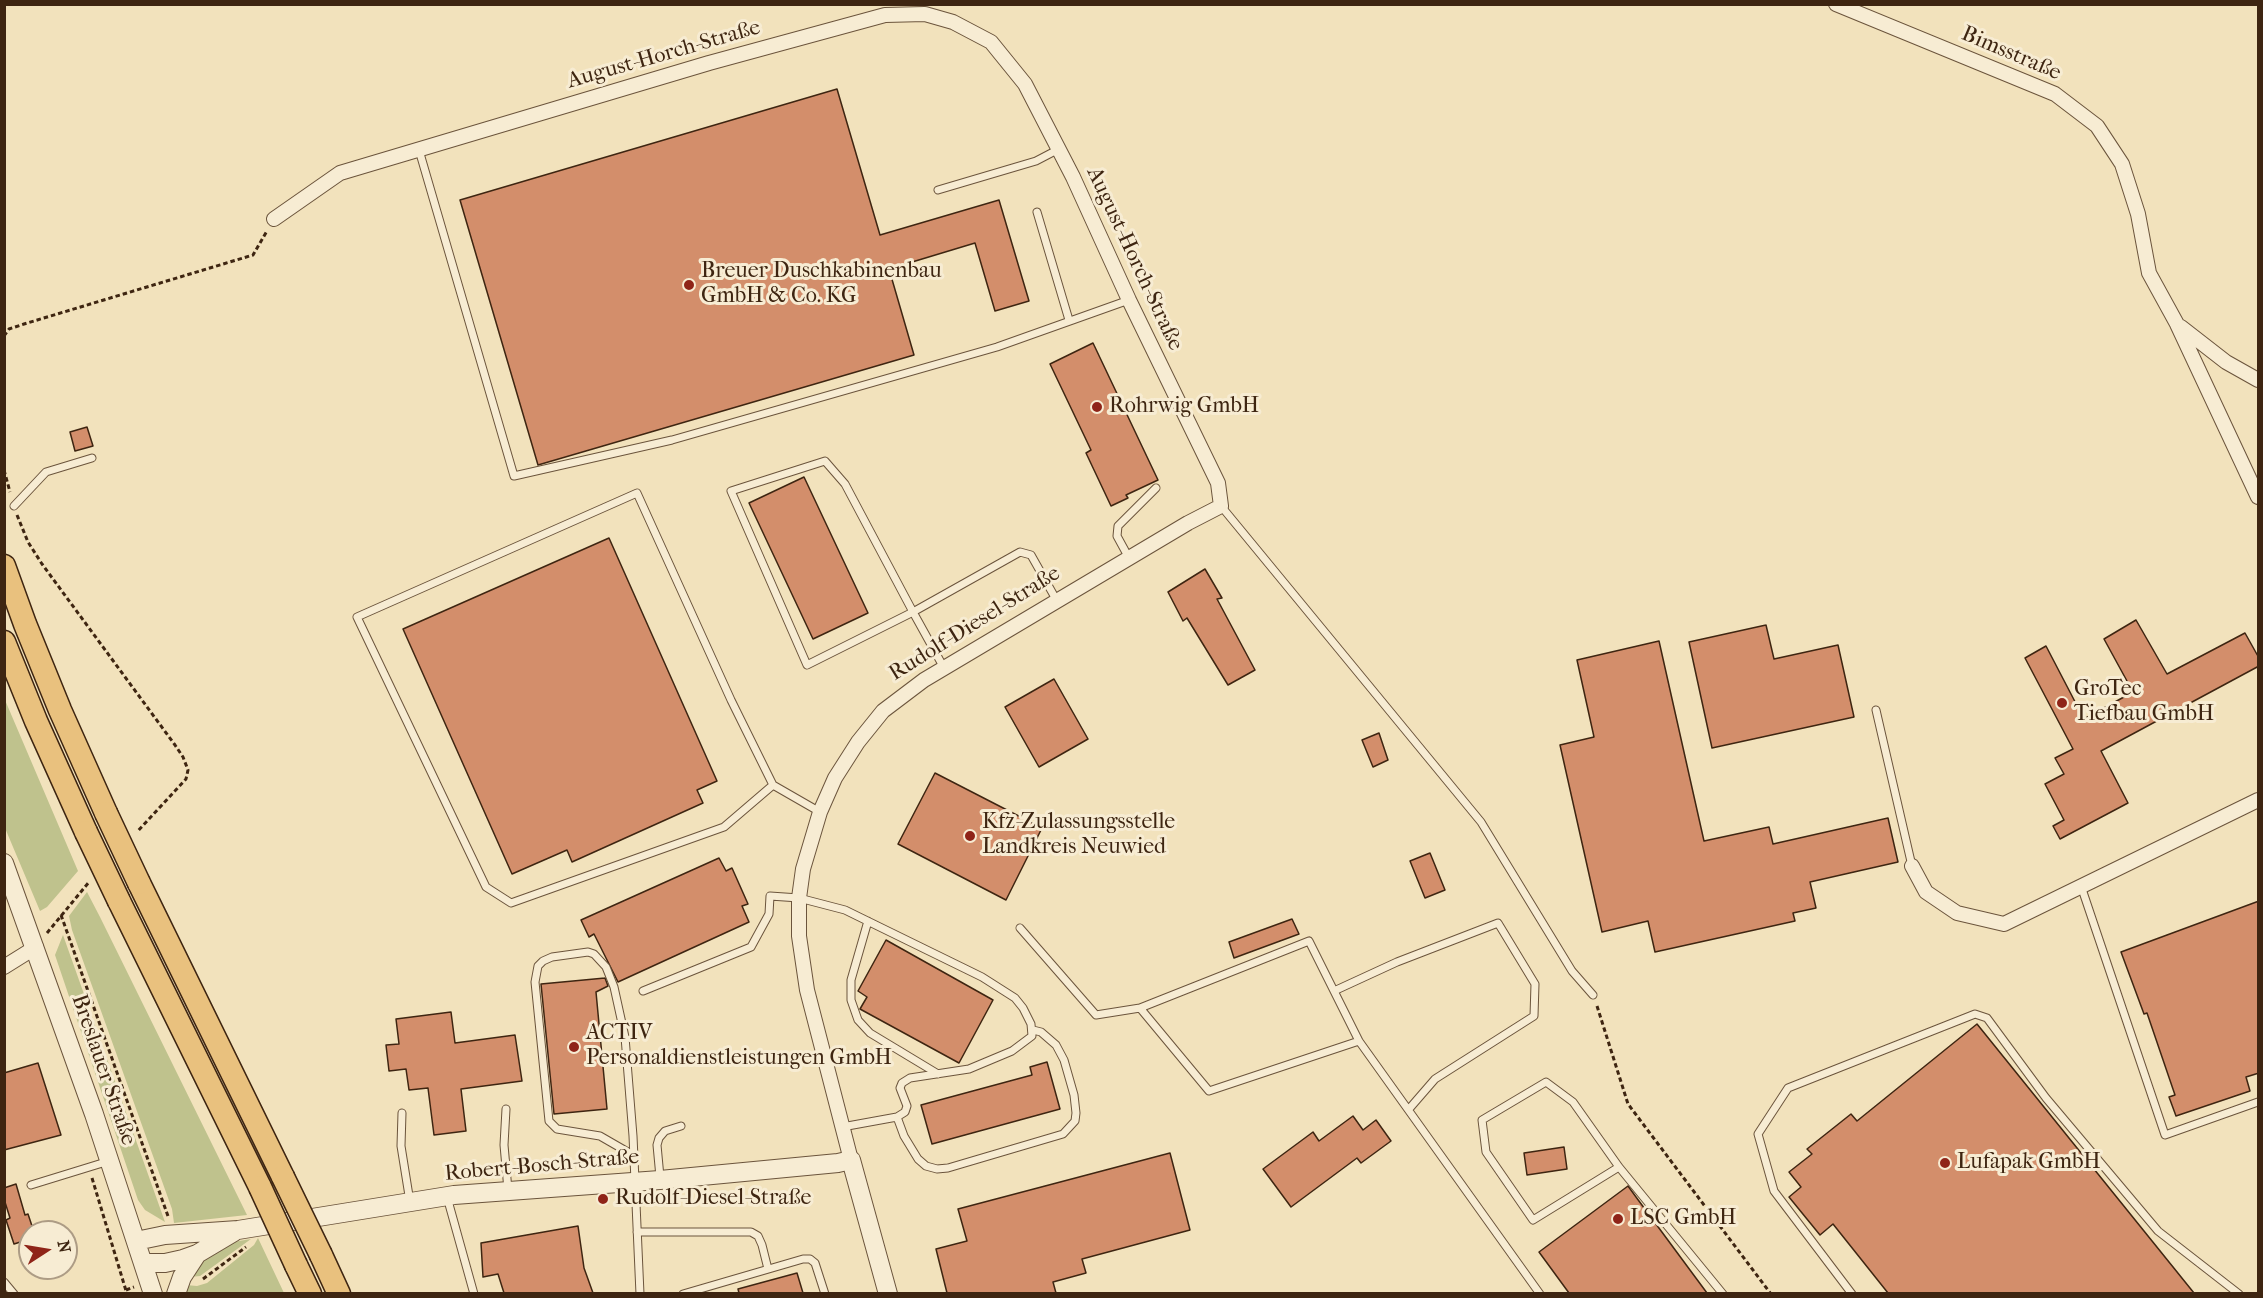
<!DOCTYPE html>
<meta charset="utf-8">
<style>
body{margin:0}
#map{position:relative;width:2263px;height:1298px;overflow:hidden;background:#f2e2bc;font-family:"IM FELL French Canon",serif}
canvas{display:block}
.frame{position:absolute;inset:0;border:6px solid #3e2511;pointer-events:none}
.north{position:absolute;left:18px;top:1220px;width:60px;height:60px;box-sizing:border-box;background:#f7ecd3;border:2px solid #ad9c85;border-radius:50%;rotate:78deg;font-size:16px;font-weight:700;line-height:24px;text-align:center;color:#3e2511}
.north::after{content:'';display:block;margin:auto;width:21px;height:27px;background:#8f2418;clip-path:polygon(50% 0,100% 100%,50% 72%,0 100%)}
</style>
<div id="map">
<canvas width="2263" height="1298"></canvas>
<div class="frame"></div>
<div class="north">N</div>
</div>
<script>
const c = document.querySelector('canvas').getContext('2d');
c.lineJoin = 'round';
function fillPath(path, color) { c.fillStyle = color; c.fill(path, 'evenodd'); }
const shape = rows => new Path2D(rows.map(r => 'M' + r).join(''));
function strokePath(path, color, width, dash) { c.strokeStyle = color; c.lineWidth = width; c.lineCap = dash ? 'butt' : 'round'; c.setLineDash(dash || []); c.stroke(path); }
function drawText(font, color, halo, rows, align = 'center') {
  c.font = font + ' "IM FELL French Canon",serif'; c.lineWidth = 6; c.setLineDash([]); c.textBaseline = 'middle'; c.strokeStyle = halo; c.fillStyle = color; for (const [text, x, y, turn = 0] of rows) {
    c.save(); c.translate(x, y); c.rotate((+turn || 0) * Math.PI / 180); c.textAlign = isNaN(turn) ? turn : align; if (halo) c.strokeText(text, 0, 0); c.fillText(text, 0, 0); c.restore();
  }
}
fillPath(shape([
 [5,700,78,871,47,907,40,911,5,828],
 [87,892,100,917,247,1215,174,1223,172,1209,72,930,69,916],
 [63,935,165,1222,145,1210,138,1200,55,955],
 [258,1238,284,1293,185,1294,186,1285,197,1286,207,1283,254,1245],
 [251,1239,200,1276,190,1277,204,1257,233,1242]
]), '#bfc28d');
const building = shape([
 [837,89,880,235,999,200,1029,301,995,311,975,243,889,269,914,355,538,465,460,200,837,89],
 [1093,343,1158,480,1126,495,1128,498,1111,506,1086,453,1091,450,1050,364,1093,343],
 [87,427,93,446,75,451,70,432,87,427],
 [804,477,868,613,813,639,749,503,804,477],
 [609,538,717,781,697,790,703,803,572,862,567,850,512,874,403,629,609,538],
 [1205,569,1222,598,1217,599,1255,670,1228,685,1187,618,1183,621,1168,592,1205,569],
 [2136,620,2167,674,2245,633,2259,658,2259,666,2101,751,2128,803,2060,839,2053,826,2064,820,2045,784,2064,774,2055,758,2073,749,2025,658,2046,646,2084,719,2133,692,2104,639,2136,620],
 [1766,625,1774,659,1838,645,1854,717,1712,748,1689,642,1766,625],
 [1659,641,1704,841,1769,827,1773,844,1888,818,1898,862,1810,882,1816,908,1793,913,1795,921,1655,952,1648,921,1602,932,1560,745,1594,737,1577,660,1659,641],
 [1054,679,1088,739,1039,767,1005,707,1054,679],
 [1379,733,1388,760,1373,767,1362,740,1379,733],
 [935,773,1042,828,1006,900,898,844,935,773],
 [1430,853,1445,890,1425,898,1410,861,1430,853],
 [719,858,726,871,732,868,748,904,742,906,749,922,618,982,594,934,589,937,581,920,719,858],
 [2259,901,2259,1073,2246,1077,2250,1091,2176,1116,2169,1097,2175,1095,2147,1013,2144,1014,2121,952,2259,901],
 [1292,919,1299,934,1234,958,1229,942,1292,919],
 [886,940,993,1000,959,1063,860,1009,867,997,858,991,886,940],
 [605,978,608,986,596,992,607,1109,554,1114,541,984,605,978],
 [451,1012,455,1043,515,1035,522,1081,461,1089,466,1131,434,1135,428,1088,409,1090,406,1069,389,1071,386,1045,399,1044,396,1019,451,1012],
 [1977,1024,2194,1293,1888,1293,1833,1224,1820,1235,1789,1197,1801,1187,1789,1172,1812,1154,1807,1149,1851,1114,1857,1121,1977,1024],
 [1047,1062,1060,1109,932,1144,921,1105,1032,1075,1030,1067,1047,1062],
 [38,1063,61,1135,4,1150,4,1073,38,1063],
 [1353,1116,1363,1130,1376,1120,1391,1141,1361,1163,1357,1158,1291,1207,1263,1169,1313,1132,1319,1141,1353,1116],
 [1564,1147,1567,1169,1527,1175,1524,1153,1564,1147],
 [1170,1153,1190,1230,1082,1259,1086,1273,1053,1282,1056,1293,947,1293,936,1249,967,1241,958,1209,1170,1153],
 [16,1184,25,1215,28,1214,34,1232,30,1232,30,1239,14,1244,6,1220,10,1218,4,1199,4,1188,16,1184],
 [1628,1186,1636,1197,1707,1293,1569,1293,1539,1252,1628,1186],
 [578,1226,584,1268,593,1293,504,1293,498,1274,483,1277,481,1243,578,1226],
 [797,1273,803,1293,739,1293,738,1289,797,1273]
]);
fillPath(building, '#d38e6b');
strokePath(building, '#3e2511', 1.5);
const service = shape([
 [419,150,514,476,672,440,997,347,1129,300],
 [938,190,1036,161,1059,149],
 [1037,212,1069,320],
 [14,506,46,472,92,458],
 [1221,506,1481,822,1572,971,1593,995],
 [1129,558,1117,536,1118,526,1156,488],
 [944,668,913,612,807,665,731,491,825,461,845,484,913,612,1020,552,1031,555,1057,601],
 [1876,710,1912,866],
 [773,785,724,827,511,903,486,887,357,617,637,493,731,700,773,785,820,812],
 [2081,886,2165,1135,2258,1102],
 [868,921,851,980,851,1000,858,1020,870,1033,938,1074],
 [1020,928,1096,1015,1140,1008],
 [643,991,751,947,769,914,770,896,799,898,845,910,982,977,1015,998,1023,1008,1031,1024,1032,1036,1012,1051,969,1069,910,1078,902,1083,900,1088,907,1106,905,1112,897,1117,842,1127],
 [1334,991,1397,962,1498,923,1535,984,1534,1016,1435,1079,1409,1109],
 [1359,1041,1209,1091,1140,1008,1309,941,1359,1041,1540,1294],
 [506,1109,504,1145,508,1190],
 [402,1113,401,1146,410,1202],
 [897,1117,904,1136,918,1159,926,1166,937,1169,948,1168,1063,1134,1075,1121,1076,1113,1074,1095,1064,1060,1056,1045,1041,1032,1033,1030],
 [633,1155,600,1136,557,1129,549,1121,535,982,538,966,543,961,552,957,588,952,594,954,606,967,614,987,625,1037,633,1136,640,1294],
 [1619,1167,1533,1220,1486,1152,1482,1120,1546,1082,1573,1102,1619,1167,1723,1294],
 [660,1177,657,1145,659,1138,665,1131,681,1126],
 [31,1185,109,1161],
 [447,1197,474,1294],
 [637,1232,751,1232,758,1236,762,1245,768,1269],
 [4,1282,14,1294],
 [683,1294,803,1259,810,1259,815,1263,825,1294],
 [1852,1294,1774,1191,1758,1134,1788,1088,1975,1014,1987,1018,2046,1098,2158,1231,2239,1294]
]);
const minor = shape([
 [1836,4,2055,94,2097,126,2122,164,2138,214,2149,273,2177,324,2258,497],
 [274,219,340,173,709,63,885,15,925,14,953,22,991,42,1025,84,1073,177,1129,300,1218,483,1221,506,1188,523,924,680,883,711,858,742,835,778,820,812,803,869,799,898,799,936,807,990,851,1160],
 [2181,327,2226,362,2258,380],
 [1912,866,1926,892,1957,913,2004,924,2258,800],
 [4,967,36,947]
]);
const tertiary = shape([
 [4,863,94,1114,153,1294],
 [136,1241,165,1235,238,1230,454,1195,660,1180,838,1163,851,1160,888,1294],
 [143,1263,165,1263,183,1259,197,1254,234,1232],
 [176,1294,182,1277,197,1254]
]);
const trunk = shape([
 [4,566,25,624,60,710,106,813],
 [4,642,36,721,86,832],
 [139,883,283,1177],
 [119,901,260,1187],
 [321,1255,339,1294],
 [296,1265,310,1294]
]);
strokePath(service, '#6b543c', 9);
strokePath(minor, '#6b543c', 16);
strokePath(tertiary, '#6b543c', 20);
strokePath(trunk, '#3e2511', 25);
strokePath(shape([
 [4,336,9,329,24,324,253,255,267,231],
 [4,470,10,492],
 [17,515,28,542,42,564,175,745,183,757,188,770,186,779,137,832],
 [61,915,169,1219],
 [47,933,89,882],
 [1597,1006,1628,1104,1771,1294],
 [92,1178,127,1294],
 [203,1279,246,1247],
 [126,1290,134,1287]
]), '#3e2511', 3, [4.5, 3]);
strokePath(service, '#f7ecd3', 7);
strokePath(minor, '#f7ecd3', 14);
strokePath(tertiary, '#f7ecd3', 18);
strokePath(trunk, '#e9c17e', 22);
const trunkBridge = shape([
 [106,813,139,883],
 [86,832,119,901],
 [283,1177,321,1255],
 [260,1187,296,1265]
]);
strokePath(trunkBridge, '#3e2511', 25, []);
strokePath(trunkBridge, '#e9c17e', 22);
for (const [x, y, r, color] of [
 [689,285,6,"#8f2418"],
 [1097,407,6,"#8f2418"],
 [2062,703,6,"#8f2418"],
 [970,836,6,"#8f2418"],
 [574,1047,6,"#8f2418"],
 [1945,1163,6,"#8f2418"],
 [603,1199,6,"#8f2418"],
 [1618,1219,6,"#8f2418"]
]) { const dot = new Path2D(); dot.arc(x, y, r, 0, 2 * Math.PI); c.fillStyle = color; c.fill(dot); strokePath(dot, '#f7ecd3', 2); }
drawText('22px', '#3e2511', '#f7ecd3', [
 ["Bimsstraße",2011,54,23],
 ["August-Horch-Straße",664,55,-16],
 ["August-Horch-Straße",1134,259,65],
 ["Rudolf-Diesel-Straße",975,624,-32],
 ["Breslauer Straße",103,1070,71],
 ["Robert-Bosch-Straße",542,1166,-5]
]);
drawText('22px', '#3e2511', '#f7ecd3', [
 ["Breuer Duschkabinenbau",701,272],
 ["GmbH & Co. KG",701,297],
 ["Rohrwig GmbH",1109,407],
 ["GroTec",2074,690],
 ["Tiefbau GmbH",2074,715],
 ["Kfz-Zulassungsstelle",982,823],
 ["Landkreis Neuwied",982,848],
 ["ACTIV",586,1034],
 ["Personaldienstleistungen GmbH",586,1059],
 ["Lufapak GmbH",1957,1163],
 ["Rudolf-Diesel-Straße",615,1199],
 ["LSC GmbH",1630,1219]
], 'left');
</script>
